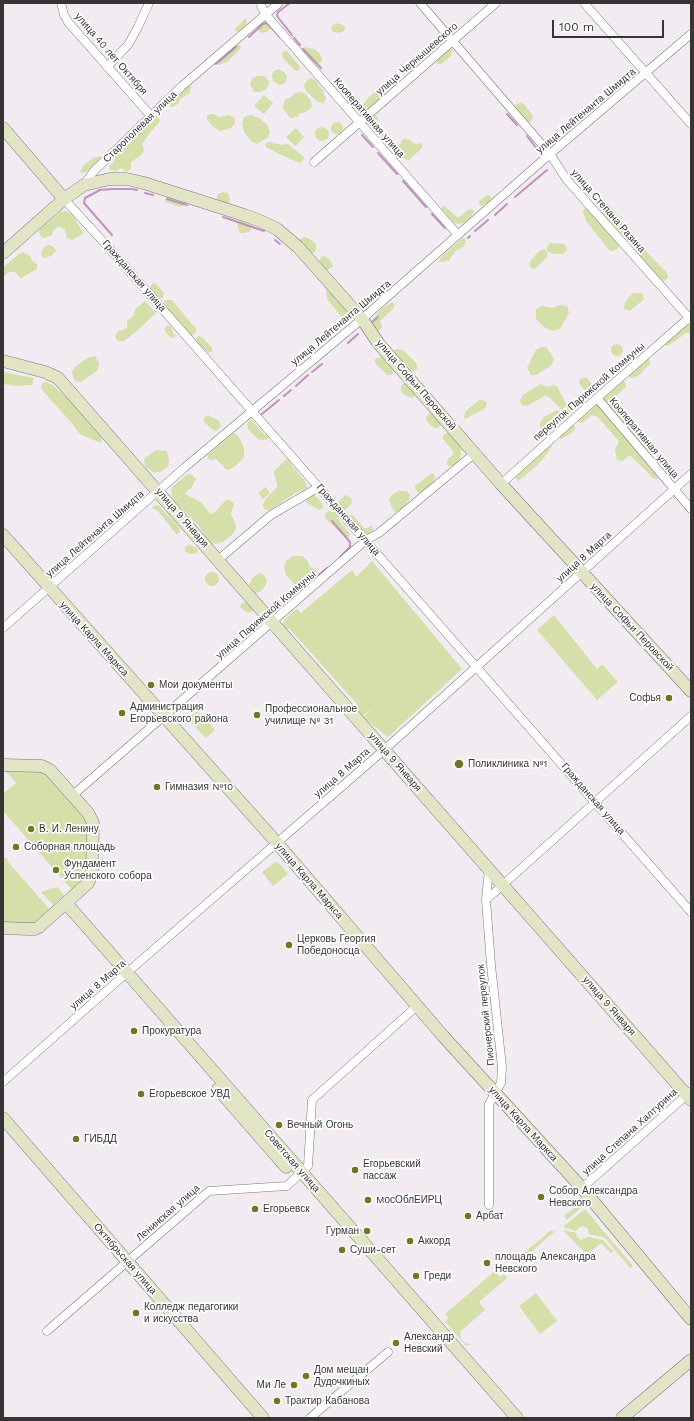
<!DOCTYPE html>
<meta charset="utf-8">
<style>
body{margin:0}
#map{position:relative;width:694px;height:1421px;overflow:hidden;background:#f2ebf1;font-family:"Work Sans",sans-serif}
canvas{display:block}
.frame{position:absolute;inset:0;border:4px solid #373436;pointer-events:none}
.scale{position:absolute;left:552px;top:20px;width:112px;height:18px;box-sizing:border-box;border:2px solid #373436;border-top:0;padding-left:5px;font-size:12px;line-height:14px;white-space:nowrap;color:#373436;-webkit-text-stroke:3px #fff;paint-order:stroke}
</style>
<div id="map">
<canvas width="694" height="1421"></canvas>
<div class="frame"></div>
<div class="scale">100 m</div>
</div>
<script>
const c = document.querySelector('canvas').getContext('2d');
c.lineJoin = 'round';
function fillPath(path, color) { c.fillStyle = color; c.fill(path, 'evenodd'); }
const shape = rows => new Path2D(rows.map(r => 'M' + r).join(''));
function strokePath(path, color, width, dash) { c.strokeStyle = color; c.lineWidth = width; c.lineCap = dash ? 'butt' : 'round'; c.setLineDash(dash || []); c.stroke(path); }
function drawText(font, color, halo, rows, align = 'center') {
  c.font = font + ' "Work Sans",sans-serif'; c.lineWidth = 3.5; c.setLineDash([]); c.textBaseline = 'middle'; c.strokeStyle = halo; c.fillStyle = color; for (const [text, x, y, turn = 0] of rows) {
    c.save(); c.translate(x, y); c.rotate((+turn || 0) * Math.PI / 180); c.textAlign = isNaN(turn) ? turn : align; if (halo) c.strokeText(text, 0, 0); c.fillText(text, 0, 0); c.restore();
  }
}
fillPath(shape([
 [246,19,247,21,246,25,242,31,236,32,235,29,242,22,243,20],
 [265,20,271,24,271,28,267,32,261,33,258,29,258,26],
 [337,23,345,26,344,31,340,33,333,32,331,29,332,26],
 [236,44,240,45,241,48,227,62,219,65,217,63,220,61,225,53],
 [304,47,315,49,322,57,322,61,318,64,314,63,305,54,303,51],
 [450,48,453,50,451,56,441,64,438,64,436,61,437,58],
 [284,51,287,51,300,67,298,71,295,71,283,58,282,53],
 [279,69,284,72,287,76,286,82,281,85,279,85,273,81,272,74,274,71],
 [258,76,265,76,269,82,267,89,260,92,254,92,250,84,252,78],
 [310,78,316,80,319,86,323,90,326,99,324,103,318,102,306,91,304,86,305,83],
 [335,80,337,80,342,84,341,90,337,91,333,88,332,82],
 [188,85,191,86,190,93,180,99,178,104,172,107,168,105,166,107,178,93,181,93],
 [383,87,387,91,385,96,368,110,364,109,364,103,369,97,377,89],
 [301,92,306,94,311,101,312,107,304,113,300,113,297,117,290,118,283,109,285,99,290,98,295,93],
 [354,94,361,103,360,110,350,108,346,101,347,97],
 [264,95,273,103,264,114,254,106],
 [521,103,524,104,533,116,532,120,528,123,526,122,516,110,516,104],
 [213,114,219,117,229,115,234,117,235,123,231,128,220,131,212,126,207,119,207,115],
 [157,115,160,121,157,125,151,131,142,144,144,150,141,155,131,162,131,169,126,172,121,168,117,171,110,170,109,166,114,162,115,156],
 [251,115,261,119,268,126,270,132,267,138,257,144,251,141,244,132,242,123,244,117],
 [375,115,378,118,377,124,384,133,398,144,401,143,402,140,405,139,410,140,415,144,421,143,423,147,409,160,401,158,374,130,371,123,371,117],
 '331 128a6 6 0 1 1 12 0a6 6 0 1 1-12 0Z',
 '315 134a7 7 0 1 1 14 0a7 7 0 1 1-14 0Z',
 [296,128,304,137,295,146,286,137],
 [269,142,283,145,288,144,304,157,304,159,300,163,279,154,266,147,265,144],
 [100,156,100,159,87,171,83,173,80,172,83,166,93,158],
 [223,192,228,193,230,200,224,211,217,201,217,195],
 [487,195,489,195,491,198,490,202,481,206,479,204,479,201],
 [167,196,184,200,186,203,184,206,179,207,166,202,165,199],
 [601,200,606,202,614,210,627,228,628,232,626,234,623,234,619,232,610,222,604,218,599,203],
 [443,205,458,218,469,209,474,210,474,212,470,218,463,223,458,224,454,223,442,209],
 [585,208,588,209,620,245,617,249,612,251,609,250,586,221,583,211],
 [66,211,73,215,83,233,85,233,72,240,67,238,65,230,59,226,54,230,51,236,44,238,40,236,39,231,40,229,60,212],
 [240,220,252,224,252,225,250,231,245,233,240,233,237,224],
 [304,237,310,239,316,244,316,250,313,253,310,253,300,244,299,240],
 [463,238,465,238,466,241,463,247,455,251,449,261,439,262,441,257],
 [550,243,564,244,567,248,567,250,563,254,554,254,547,251,547,247],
 [639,244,667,273,668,278,664,281,656,277,636,252,635,246],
 [49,245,54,247,56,251,51,256,44,258,41,254,43,248],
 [545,249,548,253,547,257,535,269,531,268,529,264,532,259,539,251],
 [22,252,30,256,32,261,37,264,37,269,21,278,15,272,9,272,3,277,3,267],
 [325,256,329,259,332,264,333,267,327,270,321,266,320,260,321,257],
 [154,282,164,293,163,298,159,298,152,293,150,287],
 [330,287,349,308,348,316,346,319,343,319,328,300,326,293,327,288],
 [633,293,642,293,644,299,630,311,624,309,625,302],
 [167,300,172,300,196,329,196,332,192,336,185,331,166,310,164,301],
 [145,301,153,310,158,311,138,330,124,341,118,341,115,337,118,331,123,330,127,328,127,321,134,315,135,309],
 [392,302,395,305,393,309,380,321,382,327,380,330,373,330,372,320,381,309],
 [560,305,567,306,569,313,560,329,553,331,544,327,536,319,536,309,542,306,552,308],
 [691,321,691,333,686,333,668,346,664,345,663,342],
 [166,326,171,326,174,335,177,334,174,338,170,337,165,331,165,328],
 [199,336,202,337,212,348,213,351,209,353,196,343,196,339],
 '611 350a6 6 0 1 1 12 0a6 6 0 1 1-12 0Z',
 [541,347,546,347,554,359,551,366,536,375,531,375,527,368,536,350],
 [396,349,403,350,417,364,417,369,413,371,397,356,394,351],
 [95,356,99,363,98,370,81,382,75,381,72,373,74,368,87,358],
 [380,357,385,359,391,366,393,370,392,375,387,375,376,364,374,360],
 [647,357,649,359,650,364,638,376,633,378,629,377,628,373],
 [3,372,33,378,33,383,32,385,15,386,4,384],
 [586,377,593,386,594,388,591,393,586,392,579,383,580,379],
 [622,380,625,382,626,387,612,400,649,445,650,450,650,458,657,473,658,479,654,479,630,455,623,461,617,460,615,450,619,441,608,429,598,417,592,415,582,423,578,422,578,417,601,400],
 [46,382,51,384,68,398,100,433,102,438,101,443,80,434,70,421,41,389,42,383],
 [404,383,410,385,415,395,413,398,406,396,401,391,401,386],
 [540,384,547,387,553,385,557,386,565,402,571,407,572,410,571,413,569,414,565,413,550,398,545,396,527,406,522,405,520,400,523,395],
 [479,400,485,401,487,404,485,408,465,419,464,416,466,411],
 [557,410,562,413,565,417,564,420,550,432,540,440,538,439,541,435,540,424,544,417],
 [429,414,435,414,441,424,439,427,434,428,427,421,426,417],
 [208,415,219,421,221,426,216,431,213,430,204,422,204,418],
 [251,419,265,435,268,435,268,439,263,440,258,439,248,429,247,424],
 [573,425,575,426,575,430,567,436,560,439,559,437],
 [233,433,237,435,240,439,244,448,244,453,243,459,234,467,227,470,216,459,210,460,207,456,205,457],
 [447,433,452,434,460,445,461,451,460,461,453,466,448,466,447,463,448,459,454,454,453,451,443,439,443,437,444,434],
 [549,444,552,446,544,458,533,469,518,481,516,478,516,475],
 [156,450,167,451,169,461,168,466,162,471,154,473,145,466,144,459],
 [288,458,290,463,305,481,307,487,305,490,299,491,270,510,265,510,263,505,265,500,278,486,274,474,274,471],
 [432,473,434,474,435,477,433,482,426,490,419,493,416,490,415,486],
 [188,474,192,475,196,479,192,487,187,491,185,494,201,502,210,514,214,513,226,500,229,500,233,502,234,506,232,510,231,515,235,522,236,528,234,533,223,542,216,544,210,542,199,526,173,499,171,492,172,487],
 [265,487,270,493,263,499,258,493],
 [398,491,406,491,410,494,409,500,402,510,395,512,392,508,389,499,392,495],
 [309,495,314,495,319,499,322,504,323,508,319,510,306,502,306,496],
 [345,495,351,498,352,503,344,511,339,509,338,502],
 [158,505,178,526,180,531,177,535,158,511,152,508,153,506],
 [329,511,335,512,339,520,350,534,349,537,347,537,343,535,325,518,325,514],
 [350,515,353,515,364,528,367,528,372,525,373,529,371,533,366,535,360,535,349,517],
 [190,545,197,548,198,553,189,554,185,551,185,546],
 [293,556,302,556,307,560,310,567,316,570,317,574,308,585,302,588,297,587,286,575,284,567,286,561],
 [372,561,462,669,388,737,363,717,373,708,362,716,356,709,357,704,289,628,285,631,283,624,285,619,297,609,301,613,352,570,356,577],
 '205 579a7 7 0 1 1 14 0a7 7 0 1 1-14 0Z',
 [259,573,264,575,267,580,266,585,260,592,255,593,249,585,252,578],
 [245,602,254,609,251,612,246,612,240,607,242,603],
 [554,615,597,669,602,664,618,682,597,700,537,630],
 [197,711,215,730,206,738,188,719],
 [42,769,88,822,86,875,82,884,73,891,3,811,3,794,16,783,5,770],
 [3,856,5,858,7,858,8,862,51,911,36,924,3,924],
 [275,862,280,864,288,874,273,886,262,872],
 [57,887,64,895,53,905,41,892],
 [577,1206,582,1207,567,1220,564,1216],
 [585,1209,633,1266,630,1268,605,1238,589,1234,588,1229,583,1226,578,1228,576,1231,563,1227],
 [551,1230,554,1232,520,1262,517,1259],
 [563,1230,576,1233,577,1237,581,1240,588,1237,603,1240,613,1251,611,1253,601,1243,589,1253,584,1252],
 [495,1271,500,1277,504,1274,507,1278,479,1302,485,1310,461,1331,460,1336,463,1342,469,1344,472,1344,466,1346,445,1321,449,1318,445,1314],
 [536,1293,557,1321,540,1334,519,1306]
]), '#d4dfa9');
strokePath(shape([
 [290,3,278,12,277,16,292,35],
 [249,37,263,24,267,23,280,37],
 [294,38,300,45],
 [303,49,321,68],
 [216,64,236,47],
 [507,114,517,125],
 [362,135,373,147],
 [527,136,537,149],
 [378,153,397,174],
 [403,181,426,207],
 [145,193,153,195],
 [515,197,547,170],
 [167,199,187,205],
 [432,214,445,228],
 [495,215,507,204],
 [223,217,264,231],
 [475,231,488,220],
 [112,235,84,203,85,198,100,190,113,189,132,189,137,190],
 [468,238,470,236],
 [275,240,280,244],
 [371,323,378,317],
 [348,343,358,334],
 [312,372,322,364],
 [296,386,308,375],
 [284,396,291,390],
 [262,414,279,400],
 [332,521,350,542,350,547,340,557],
 [301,590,327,568]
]), '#c292bf', 2);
const street = shape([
 [61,3,64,15,68,22,151,116],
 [260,3,265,14,458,235],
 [420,3,550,154,567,180,691,320],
 [584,3,691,124],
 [107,67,128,45,138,27,149,3],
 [314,162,496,3],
 [84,185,93,172,182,86,279,3],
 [64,199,109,248,691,912],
 [597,398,691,509],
 [501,484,597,398,691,316],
 [218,560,271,515,319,487],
 [3,628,184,468,362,319,550,154,691,34],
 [73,795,366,540,379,533,475,453],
 [486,900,691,716],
 [3,1082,122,977,384,750,691,474],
 [582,1188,690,1092],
 [489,1205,489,1104,501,1083,502,1067,491,965,486,900,489,868],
 [47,1331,209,1191,287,1186,308,1166,312,1100,417,1006],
 [310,1418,388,1352]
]);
const secondary = shape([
 [3,128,64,199],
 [3,253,64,199,84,185,110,179,127,179,144,183,244,215,258,220,277,229,298,247,362,319,379,344,501,484,691,691],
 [3,361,45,372,58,378,691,1100],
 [3,535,277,843,443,1036,582,1188,691,1319],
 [3,765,42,766,50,770,88,813,93,823,92,873,88,883,39,927,35,929,29,929,3,928],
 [66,903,517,1418],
 [218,1089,286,1167],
 [3,1118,263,1418],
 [622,1418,691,1360]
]);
strokePath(street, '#7e787e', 9);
strokePath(secondary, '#7e787e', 13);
strokePath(street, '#fff', 8);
strokePath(secondary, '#e1e5c5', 12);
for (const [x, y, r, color] of [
 [151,685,4,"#6c7824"],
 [669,698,4,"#6c7824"],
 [122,713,4,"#6c7824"],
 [257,715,4,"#6c7824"],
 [459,764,5,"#6c7824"],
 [157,787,4,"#6c7824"],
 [31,829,4,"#6c7824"],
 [16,847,4,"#6c7824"],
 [56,870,4,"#6c7824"],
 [289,945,4,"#6c7824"],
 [134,1031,4,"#6c7824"],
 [141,1094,4,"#6c7824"],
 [279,1125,4,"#6c7824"],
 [76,1139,4,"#6c7824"],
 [355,1170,4,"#6c7824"],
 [541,1197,4,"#6c7824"],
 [368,1200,4,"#6c7824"],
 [255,1209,4,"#6c7824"],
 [468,1216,4,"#6c7824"],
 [367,1231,4,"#6c7824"],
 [410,1241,4,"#6c7824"],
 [342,1250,4,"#6c7824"],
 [487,1263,4,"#6c7824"],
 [416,1276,4,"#6c7824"],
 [136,1313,4,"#6c7824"],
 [396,1343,4,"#6c7824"],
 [306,1376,4,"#6c7824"],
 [294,1385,4,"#6c7824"],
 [277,1401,4,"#6c7824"]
]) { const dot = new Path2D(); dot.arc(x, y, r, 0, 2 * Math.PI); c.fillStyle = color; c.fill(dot); strokePath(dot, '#fff', 1.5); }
drawText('10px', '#373436', '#fff', [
 ["улица 40 лет Октября",111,54,49],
 ["улица Чернышевского",417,59,-41],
 ["улица Лейтенанта Шмидта",586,111,-40],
 ["Кооперативная улица",369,118,49],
 ["Старополевая улица",140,127,-44],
 ["улица Степана Разина",608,211,49],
 ["Гражданская улица",134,276,49],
 ["улица Лейтенанта Шмидта",341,323,-40],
 ["улица Софьи Перовской",416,385,49],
 ["переулок Парижской Коммуны",589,392,-41],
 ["Кооперативная улица",644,438,50],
 ["улица 9 Января",182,518,49],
 ["Гражданская улица",348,520,49],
 ["улица Лейтенанта Шмидта",95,534,-41],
 ["улица 8 Марта",584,557,-42],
 ["улица Парижской Коммуны",266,615,-41],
 ["улица Софьи Перовской",632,627,47],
 ["улица Карла Маркса",94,639,48],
 ["улица 9 Января",395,762,49],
 ["улица 8 Марта",342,773,-41],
 ["Гражданская улица",593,799,49],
 ["улица Карла Маркса",309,881,49],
 ["улица 8 Марта",98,985,-41],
 ["улица 9 Января",609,1006,49],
 ["Пионерский переулок",486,1015,-96],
 ["улица Карла Маркса",523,1124,48],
 ["улица Степана Халтурина",630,1132,-42],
 ["Советская улица",292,1161,49],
 ["Ленинская улица",168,1213,-41],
 ["Октябрьская улица",125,1259,49]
]);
drawText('10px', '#373436', '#fff', [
 ["Мои документы",159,685],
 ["Софья",661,698,"right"],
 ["Администрация",130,707],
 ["Егорьевского района",130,719],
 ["Профессиональное",265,709],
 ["училище № 31",265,721],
 ["Поликлиника №1",468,764],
 ["Гимназия №10",165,787],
 ["В. И. Ленину",39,829],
 ["Соборная площадь",24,847],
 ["Фундамент",64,864],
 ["Успенского собора",64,876],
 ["Церковь Георгия",297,939],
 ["Победоносца",297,951],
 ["Прокуратура",142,1031],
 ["Егорьевское УВД",149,1094],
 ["Вечный Огонь",287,1125],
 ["ГИБДД",84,1139],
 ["Егорьевский",363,1164],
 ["пассаж",363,1176],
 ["Собор Александра",549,1191],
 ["Невского",549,1203],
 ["MосОблЕИРЦ",376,1200],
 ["Егорьевск",263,1209],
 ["Арбат",476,1216],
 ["Гурман",359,1231,"right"],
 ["Аккорд",418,1241],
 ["Суши-сет",350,1250],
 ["площадь Александра",495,1257],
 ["Невского",495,1269],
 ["Греди",424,1276],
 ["Колледж педагогики",144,1307],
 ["и искусства",144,1319],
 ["Александр",404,1337],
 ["Невский",404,1349],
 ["Дом мещан",314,1370],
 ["Дудочкиных",314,1382],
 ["Ми Ле",286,1385,"right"],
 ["Трактир Кабанова",285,1401]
], 'left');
</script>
